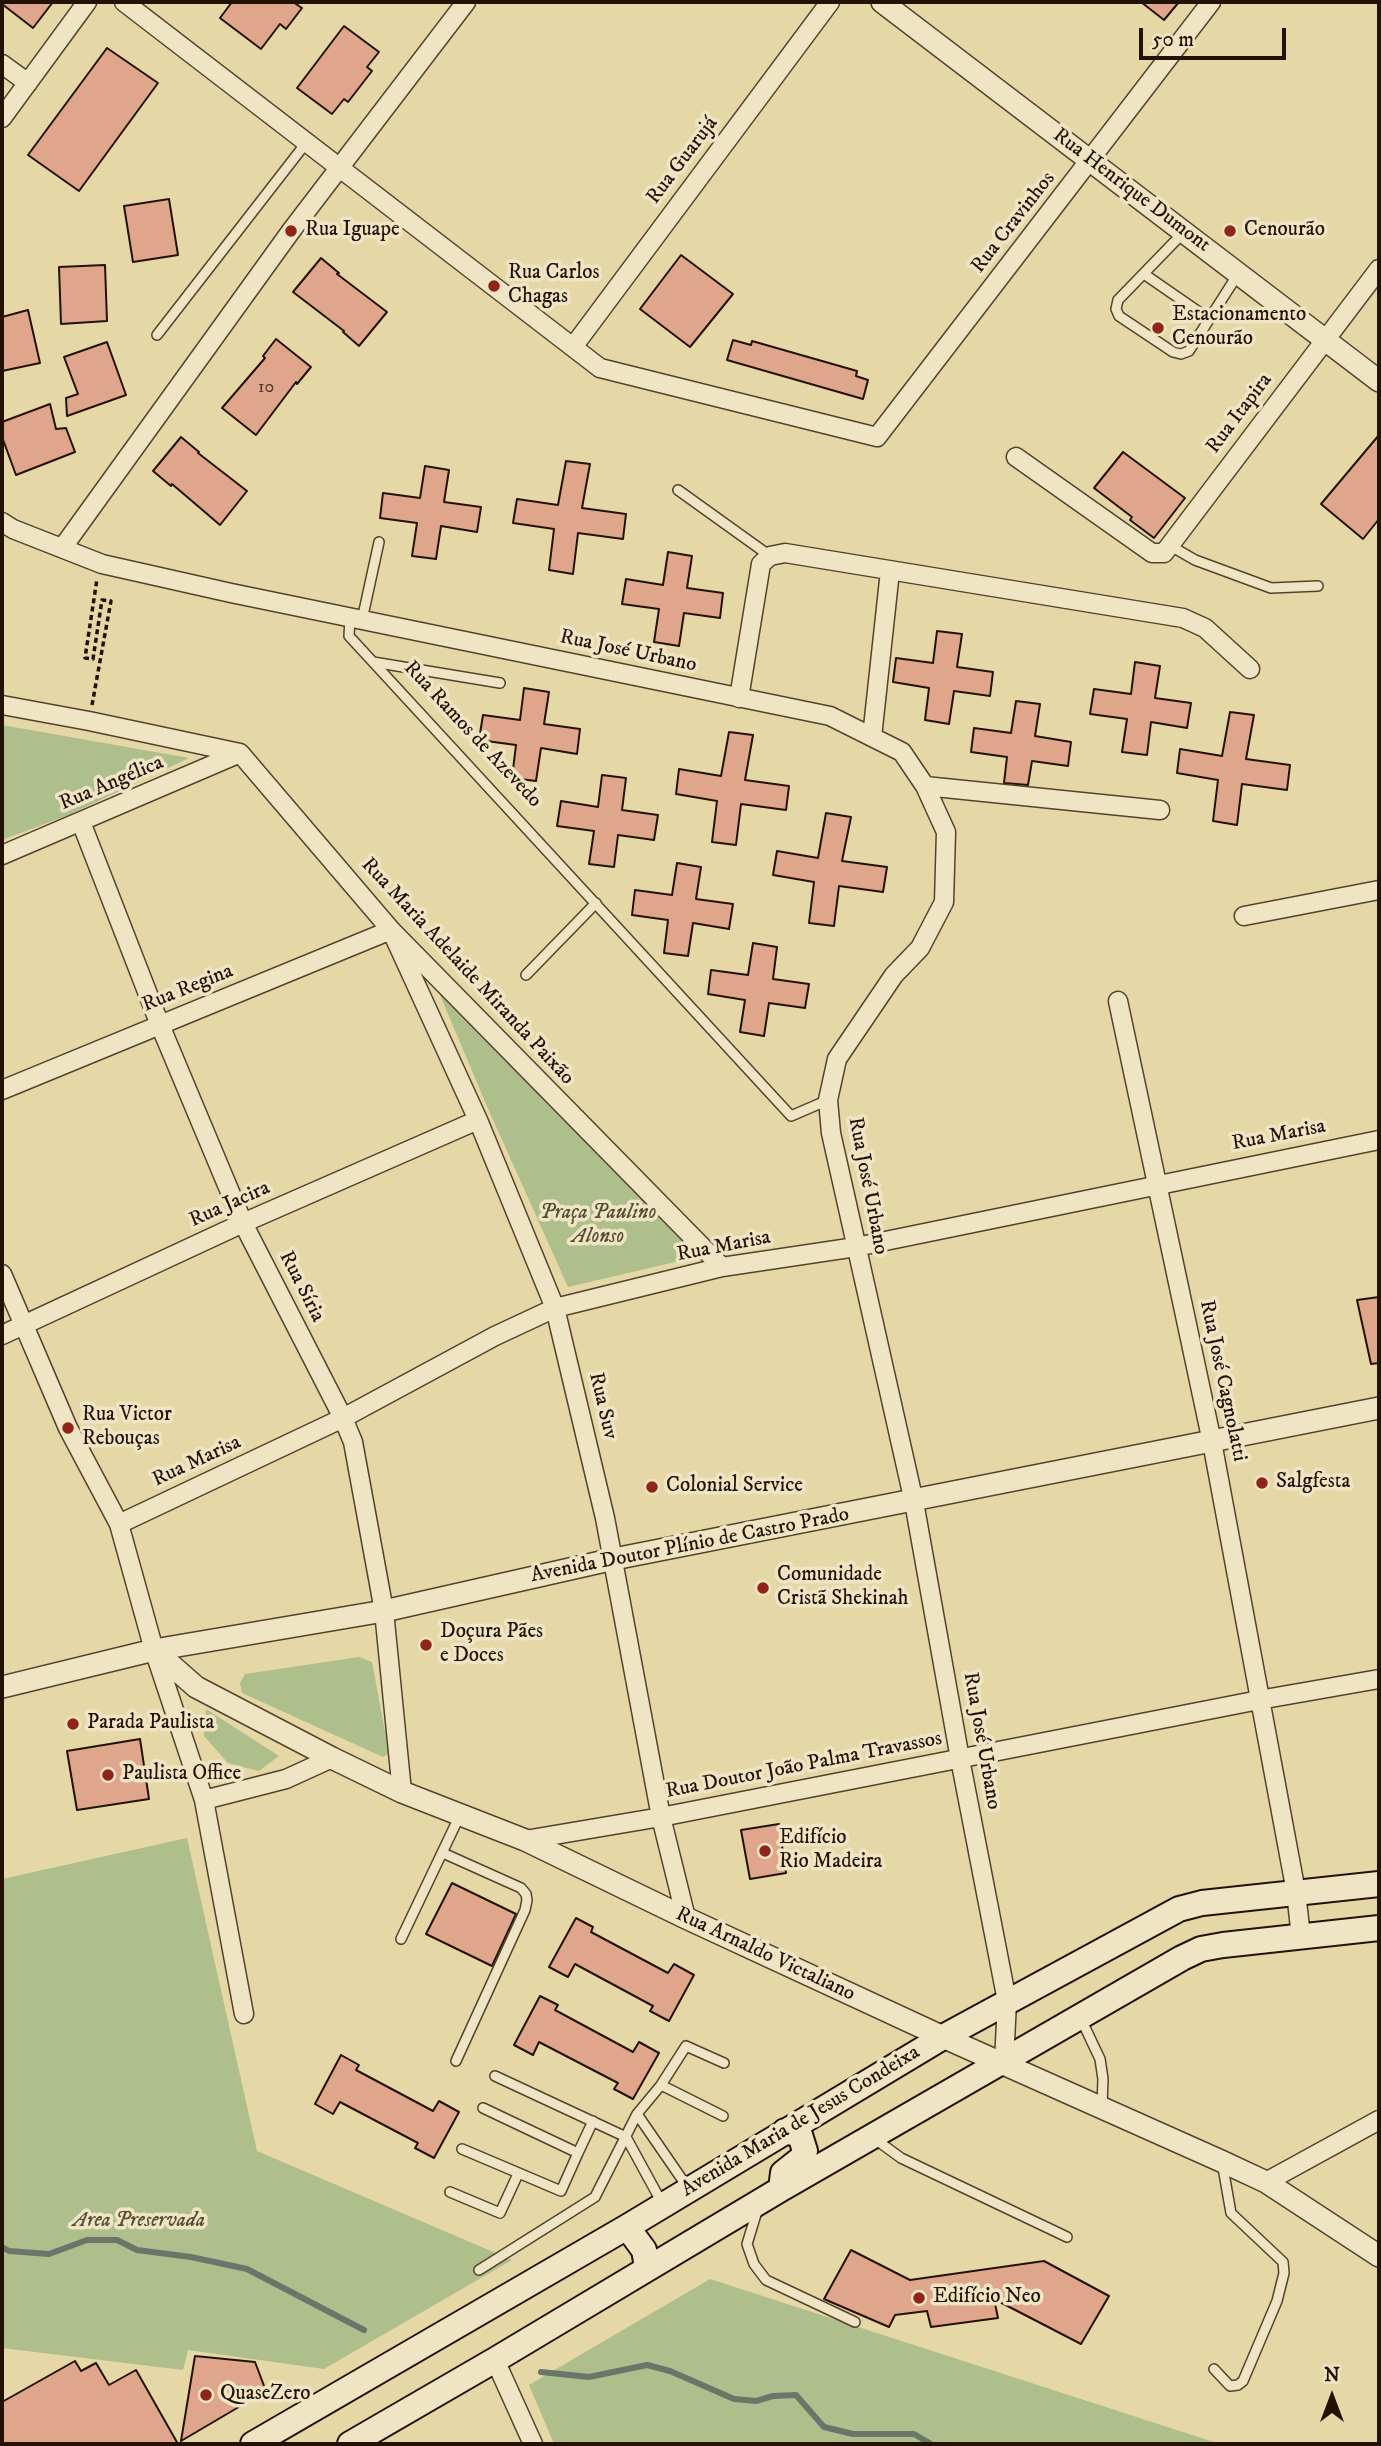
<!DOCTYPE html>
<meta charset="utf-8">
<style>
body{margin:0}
#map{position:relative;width:1381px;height:2446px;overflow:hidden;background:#e6d7a6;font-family:"IM FELL DW Pica",serif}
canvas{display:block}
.frame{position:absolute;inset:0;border:4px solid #231204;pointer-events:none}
.north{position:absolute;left:1297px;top:2362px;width:70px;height:70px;-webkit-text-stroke:5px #efe5c5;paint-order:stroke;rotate:0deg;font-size:19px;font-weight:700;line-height:28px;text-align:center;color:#231204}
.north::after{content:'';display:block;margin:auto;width:24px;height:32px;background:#231204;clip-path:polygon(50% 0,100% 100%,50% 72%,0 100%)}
.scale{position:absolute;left:1139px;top:28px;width:147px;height:32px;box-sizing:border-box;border:4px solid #231204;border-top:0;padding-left:9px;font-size:21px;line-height:24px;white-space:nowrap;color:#231204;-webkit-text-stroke:5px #efe5c5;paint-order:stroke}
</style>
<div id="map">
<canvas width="1381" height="2446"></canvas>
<div class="frame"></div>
<div class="north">N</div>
<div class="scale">50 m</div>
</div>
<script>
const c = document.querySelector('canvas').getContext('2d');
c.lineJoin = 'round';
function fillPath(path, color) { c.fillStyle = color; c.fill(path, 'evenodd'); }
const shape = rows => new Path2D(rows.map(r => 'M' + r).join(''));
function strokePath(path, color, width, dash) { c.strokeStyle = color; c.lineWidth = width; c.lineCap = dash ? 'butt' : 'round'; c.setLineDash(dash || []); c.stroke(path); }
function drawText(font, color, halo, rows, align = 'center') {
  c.font = font + ' "IM FELL DW Pica",serif'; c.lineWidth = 7; c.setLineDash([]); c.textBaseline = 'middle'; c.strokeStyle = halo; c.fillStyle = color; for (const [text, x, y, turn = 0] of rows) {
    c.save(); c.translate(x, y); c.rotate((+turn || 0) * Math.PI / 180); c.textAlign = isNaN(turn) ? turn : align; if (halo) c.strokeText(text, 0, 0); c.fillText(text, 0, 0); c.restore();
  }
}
fillPath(shape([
 [2,725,189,758,71,814,2,840],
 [435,983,701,1256,568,1287,486,1104],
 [359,1657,372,1662,389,1753,383,1757,242,1693,240,1683,245,1674],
 [206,1709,279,1756,259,1771,228,1763,204,1736],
 [187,1838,257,2151,512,2260,324,2369,188,2350,183,2370,2,2348,2,1879],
 [710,2279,1220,2444,554,2444,529,2385]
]), '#aebf8c');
strokePath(shape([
 [2,2247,9,2251,49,2254,87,2240,117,2240,137,2250,191,2257,247,2269,364,2330],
 [541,2372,589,2377,647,2365,670,2371,734,2399,756,2401,773,2396,796,2395,824,2427,853,2434,914,2434,931,2444]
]), '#697669', 6);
const building = shape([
 [2,2,53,2,33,28,2,4,2,2],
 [232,2,293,2,302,8,286,29,280,24,261,49,220,18,232,2],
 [1141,2,1179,2,1164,20,1141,2],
 [344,26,379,52,367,67,372,71,348,102,344,99,332,114,297,88,344,26],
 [107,48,158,83,79,191,28,155,107,48],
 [169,199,178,255,133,262,124,206,169,199],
 [681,255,733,294,690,347,640,309,681,255],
 [321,258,339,273,337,274,387,312,359,346,343,332,344,331,293,292,321,258],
 [105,265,107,321,61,324,59,267,105,265],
 [28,310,40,363,2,371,2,317,28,310],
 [276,339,311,367,297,384,296,382,256,435,222,408,265,358,263,356,276,339],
 [733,340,751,345,752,341,857,371,856,376,868,380,863,399,727,360,733,340],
 [107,342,126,395,67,416,66,398,78,394,64,357,107,342],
 [50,404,56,429,66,428,75,452,16,475,2,437,2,422,50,404],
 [1379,435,1379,519,1363,539,1321,504,1379,435],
 [181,437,199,452,198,453,247,491,220,525,172,484,171,486,153,471,181,437],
 [1123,452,1185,498,1154,538,1130,520,1132,517,1094,488,1123,452],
 [566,461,590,464,582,508,626,514,623,539,578,533,573,574,549,570,554,529,513,523,517,499,558,505,566,461],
 [425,466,449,470,444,502,481,507,477,532,441,526,436,559,412,556,417,523,380,518,383,493,420,498,425,466],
 [668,552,692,556,687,588,723,593,720,618,684,613,679,646,654,642,659,609,622,604,626,579,663,585,668,552],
 [937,631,962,634,957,667,993,672,990,696,954,691,949,724,925,720,929,688,893,682,896,658,933,663,937,631],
 [1135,662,1160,666,1155,698,1191,703,1187,728,1151,722,1147,755,1122,752,1127,719,1090,714,1094,689,1131,694,1135,662],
 [524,688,549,692,544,724,580,729,577,754,541,748,536,781,512,778,516,745,479,740,483,715,520,720,524,688],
 [1016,701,1040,704,1035,736,1071,742,1068,766,1032,761,1028,785,1004,783,1007,757,971,752,974,728,1011,733,1016,701],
 [1230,712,1254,715,1246,759,1290,765,1287,790,1242,784,1237,825,1213,821,1218,780,1177,773,1180,749,1222,756,1230,712],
 [729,732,753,735,745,780,789,786,786,810,741,804,736,845,712,842,717,801,676,794,679,769,721,776,729,732],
 [602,775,626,778,622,810,658,815,654,840,618,835,614,867,589,864,594,831,557,826,561,801,598,807,602,775],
 [826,813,851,817,842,861,887,867,883,892,839,886,834,926,809,923,814,882,773,875,777,851,818,858,826,813],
 [677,863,701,867,696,899,733,904,729,929,693,923,688,956,664,953,668,920,632,915,635,890,672,895,677,863],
 [753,943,777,947,773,979,809,984,805,1008,769,1003,764,1036,740,1032,745,1000,708,994,711,970,748,975,753,943],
 [1379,1297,1379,1363,1371,1364,1357,1300,1379,1297],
 [140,1739,149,1799,77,1810,67,1751,140,1739],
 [779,1824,786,1873,750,1879,741,1830,779,1824],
 [452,1883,516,1914,492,1966,426,1934,452,1883],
 [576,1918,593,1927,591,1932,668,1973,674,1964,694,1975,669,2021,650,2011,653,2006,575,1964,568,1977,549,1967,576,1918],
 [540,1996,558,2005,555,2010,633,2052,639,2042,659,2053,633,2099,614,2089,618,2083,539,2042,533,2055,514,2045,540,1996],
 [341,2055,359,2065,356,2070,433,2111,439,2101,459,2112,434,2158,415,2148,418,2143,340,2102,333,2114,315,2104,341,2055],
 [851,2250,910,2280,1044,2261,1109,2296,1081,2344,994,2299,998,2318,931,2327,927,2311,895,2315,889,2327,824,2299,851,2250],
 [195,2356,255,2362,266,2391,181,2441,195,2356],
 [75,2361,81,2371,96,2363,109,2385,136,2370,178,2444,2,2444,2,2402,75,2361]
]);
fillPath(building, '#e0a68b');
strokePath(building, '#231204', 2);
const service = shape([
 [1183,233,1118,300,1116,309,1119,316,1173,352,1181,354,1189,351,1238,274],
 [1144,274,1209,319],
 [157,335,306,143],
 [678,490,770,556],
 [1169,545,1195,560,1271,588,1318,586],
 [350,618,349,636,791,1116,828,1100],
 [362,620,379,542],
 [373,662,500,683],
 [526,975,596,903],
 [443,1853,521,1888,526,1894,527,1900,525,1910,456,2061],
 [401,1939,460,1815],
 [1081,2019,1100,2059,1103,2079,1102,2105],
 [495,2076,626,2137,662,2203],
 [661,2085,723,2116],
 [637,2114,688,2188],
 [875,2139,901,2158,1067,2237],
 [462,2149,561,2191,578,2153,483,2108],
 [578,2153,593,2121],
 [450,2192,500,2213,518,2174],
 [758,2208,747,2244,754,2264,766,2280,855,2322],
 [479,2270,595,2197,637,2114,661,2085,686,2046,724,2063],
 [1214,2369,1230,2386,1238,2385,1243,2381,1277,2301,1284,2273,1283,2262,1231,2213,1222,2162]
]);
const minor = shape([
 [124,2,600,368,877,437,1211,2],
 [2,64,28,83],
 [2,118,87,2],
 [573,347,830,2],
 [1016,457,1152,553,1164,553,1379,269],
 [2,522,13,529,102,564,231,593,830,716,902,752,925,786,946,832,944,902,920,948,894,975,837,1059,828,1100,831,1133,914,1502,960,1759,1007,2001,1004,2063],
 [63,547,291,231,466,2],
 [739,698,761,564,770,556,785,553,1183,618,1205,628,1250,669],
 [2,705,89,721,240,753,391,930,722,1267],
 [872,737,890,571],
 [925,786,1160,810],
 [81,822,160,1025,243,1223,343,1418,353,1442,384,1611,402,1792],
 [2,855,240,753],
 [1244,916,1379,890],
 [391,930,478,1120,555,1308,605,1518,661,1817,686,1918],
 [1118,1001,1212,1442,1296,1892,1301,1937],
 [2,1090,391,930],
 [2,1274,68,1428,119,1524,154,1650,204,1800,244,2014],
 [2,1335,243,1223,478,1120],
 [119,1524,343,1418,495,1336,555,1308,722,1267,856,1247,1379,1140],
 [204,1800,286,1779,332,1758],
 [525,1840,661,1817,1259,1700,1379,1679],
 [1266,2182,1379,2120],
 [495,2360,533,2444]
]);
const tertiary = shape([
 [882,2,1379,381],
 [154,1650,196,1687,332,1758,402,1792,525,1840,686,1918,943,2037,1221,2161,1266,2182,1379,2256],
 [2,1687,154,1650,384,1611,614,1559,1379,1408]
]);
const secondary = shape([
 [782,2181,783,2173,802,2158,805,2151,800,2135,785,2131],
 [627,2227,644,2250,647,2267],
 [253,2444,627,2227,943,2037,1179,1909,1202,1903,1379,1884],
 [350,2444,495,2360,781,2189,1182,1958,1201,1949,1223,1945,1379,1928]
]);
strokePath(service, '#54432c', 12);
strokePath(minor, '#54432c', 21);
strokePath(tertiary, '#54432c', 24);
strokePath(secondary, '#231204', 28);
strokePath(shape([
 [92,705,111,601,102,600,93,659,85,658,97,579]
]), '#231204', 3.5, [5, 3.5]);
strokePath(service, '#efe5c5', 9);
strokePath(minor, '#efe5c5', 18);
strokePath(tertiary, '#efe5c5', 21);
strokePath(secondary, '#efe5c5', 24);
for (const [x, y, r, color] of [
 [291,231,7,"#8f2418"],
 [1230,231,7,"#8f2418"],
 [494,286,7,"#8f2418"],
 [1158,328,7,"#8f2418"],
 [68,1428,7,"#8f2418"],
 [1262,1483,7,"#8f2418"],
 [652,1487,7,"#8f2418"],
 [763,1588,7,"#8f2418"],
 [426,1645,7,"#8f2418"],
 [73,1724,7,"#8f2418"],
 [108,1775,7,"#8f2418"],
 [765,1851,7,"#8f2418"],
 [919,2298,7,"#8f2418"],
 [206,2395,7,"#8f2418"]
]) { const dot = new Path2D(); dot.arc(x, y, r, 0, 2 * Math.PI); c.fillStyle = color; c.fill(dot); strokePath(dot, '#efe5c5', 2.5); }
drawText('18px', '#523726', null, [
 ["10",266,388]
]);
drawText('21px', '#231204', '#efe5c5', [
 ["Rua Guarujá",683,161,-53],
 ["Rua Henrique Dumont",1131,191,37],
 ["Rua Cravinhos",1014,223,-52],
 ["Rua Itapira",1240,414,-53],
 ["Rua José Urbano",628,652,12],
 ["Rua Ramos de Azevedo",472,735,47],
 ["Rua Angélica",112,784,-23],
 ["Rua Maria Adelaide Miranda Paixão",467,972,47],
 ["Rua Regina",188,989,-22],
 ["Rua Marisa",1279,1136,-11],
 ["Rua José Urbano",867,1186,79],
 ["Rua Jacira",230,1205,-24],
 ["Rua Marisa",724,1247,-11],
 ["Rua Síria",301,1287,63],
 ["Rua José Cagnolatti",1222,1381,78],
 ["Rua Suv",602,1406,77],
 ["Rua Marisa",197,1462,-25],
 ["Avenida Doutor Plínio de Castro Prado",690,1546,-11],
 ["Rua José Urbano",981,1741,80],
 ["Rua Doutor João Palma Travassos",804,1766,-11],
 ["Rua Arnaldo Victaliano",765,1955,25],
 ["Avenida Maria de Jesus Condeixa",801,2122,-31]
]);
drawText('21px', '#231204', '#efe5c5', [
 ["Rua Iguape",305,231],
 ["Cenourão",1244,231],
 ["Rua Carlos",508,274],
 ["Chagas",508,298],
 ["Estacionamento",1172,316],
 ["Cenourão",1172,340],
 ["Rua Victor",82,1416],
 ["Rebouças",82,1440],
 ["Salgfesta",1276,1483],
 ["Colonial Service",666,1487],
 ["Comunidade",777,1576],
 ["Cristã Shekinah",777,1600],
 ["Doçura Pães",440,1633],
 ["e Doces",440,1657],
 ["Parada Paulista",87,1724],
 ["Paulista Office",122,1775],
 ["Edifício",779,1839],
 ["Rio Madeira",779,1863],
 ["Edifício Neo",933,2298],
 ["QuaseZero",220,2395]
], 'left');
drawText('italic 21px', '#544f34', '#efe5c5', [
 ["Praça Paulino",598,1214],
 ["Alonso",598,1238],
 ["Area Preservada",139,2222]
]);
</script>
